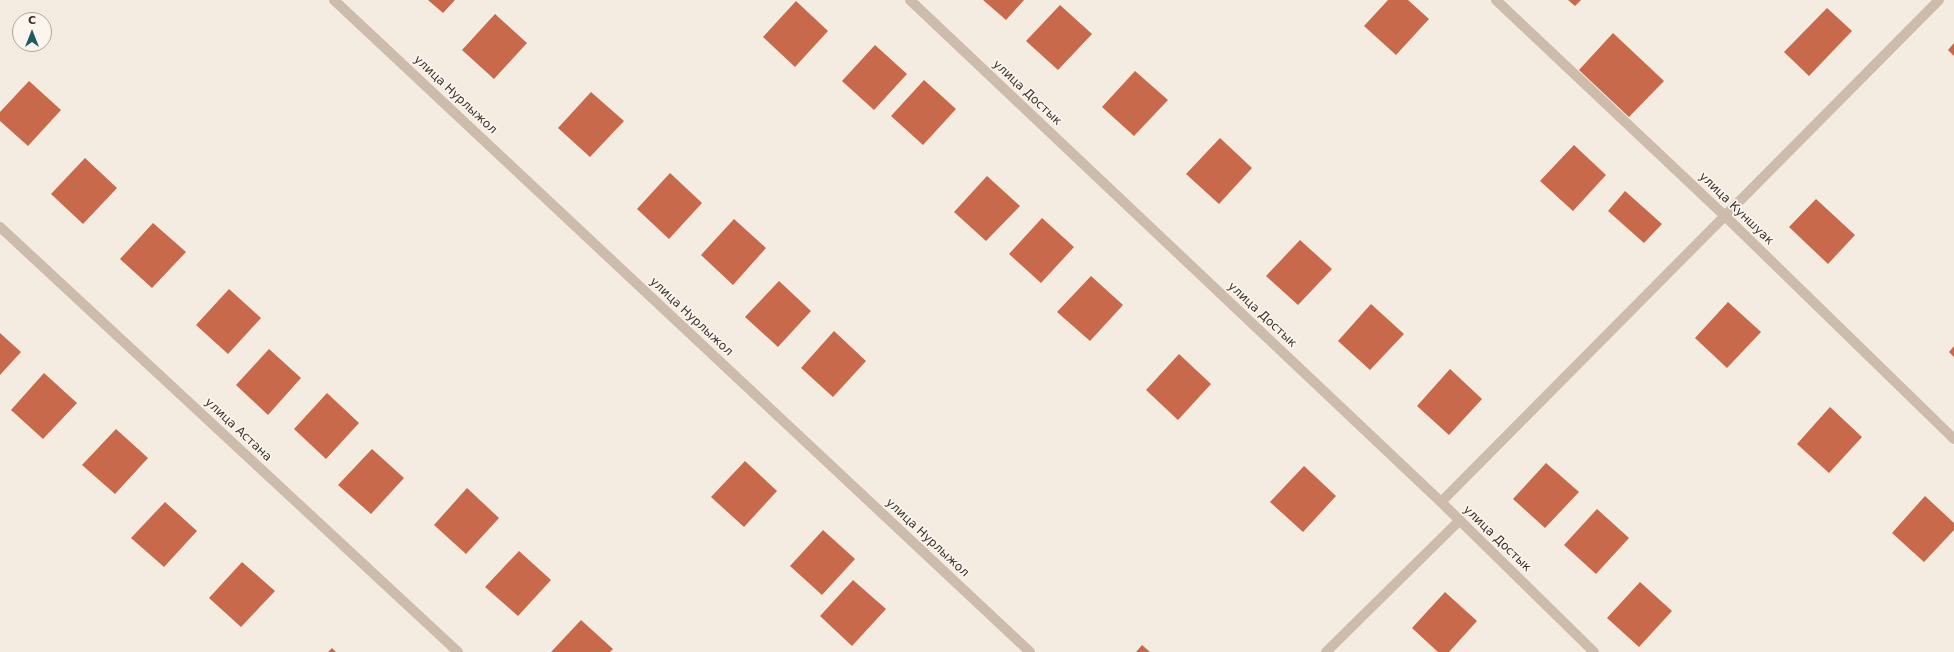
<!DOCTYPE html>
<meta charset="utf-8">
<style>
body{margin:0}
#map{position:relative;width:1954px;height:652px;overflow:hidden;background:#f4ebe1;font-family:"DejaVu Sans",sans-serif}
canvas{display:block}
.north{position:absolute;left:12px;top:12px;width:40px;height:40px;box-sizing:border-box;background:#fbf5ee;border:1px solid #aea6a0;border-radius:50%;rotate:0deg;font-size:11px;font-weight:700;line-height:16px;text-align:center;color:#3b302b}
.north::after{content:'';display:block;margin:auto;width:14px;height:18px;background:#1f5a5e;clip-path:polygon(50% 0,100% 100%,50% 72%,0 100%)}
</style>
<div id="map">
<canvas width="1954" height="652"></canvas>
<div class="north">С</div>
</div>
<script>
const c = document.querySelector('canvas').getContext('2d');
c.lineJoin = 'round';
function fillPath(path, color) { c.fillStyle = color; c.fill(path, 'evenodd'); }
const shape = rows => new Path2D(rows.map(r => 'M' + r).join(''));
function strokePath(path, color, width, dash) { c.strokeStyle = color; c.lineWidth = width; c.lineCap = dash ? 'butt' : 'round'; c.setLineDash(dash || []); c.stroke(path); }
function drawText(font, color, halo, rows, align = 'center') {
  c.font = font + ' "DejaVu Sans",sans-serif'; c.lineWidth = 3.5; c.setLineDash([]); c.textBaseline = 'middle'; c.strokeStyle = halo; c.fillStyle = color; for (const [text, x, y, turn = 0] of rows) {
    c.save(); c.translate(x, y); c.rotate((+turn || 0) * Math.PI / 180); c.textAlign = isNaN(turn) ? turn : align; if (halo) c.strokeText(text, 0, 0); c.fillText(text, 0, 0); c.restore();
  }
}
fillPath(shape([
 [428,0,455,0,443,13],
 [983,0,1024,0,1006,20],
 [1388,0,1408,0,1429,19,1396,55,1364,26],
 [1568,0,1581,0,1575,6],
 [796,1,828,31,795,67,763,37],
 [1060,5,1092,34,1058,70,1026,41],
 [1827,8,1852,31,1809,76,1784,52],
 [495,14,527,43,494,79,462,50],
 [1613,33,1664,81,1629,117,1579,70],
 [1954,43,1954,56,1948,50],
 [875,45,907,74,874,110,842,81],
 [1135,71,1168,100,1134,136,1102,107],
 [924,80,956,109,923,145,891,116],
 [29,81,61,110,28,146,0,121,0,112],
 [591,92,624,121,590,157,558,128],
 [1220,138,1252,168,1219,204,1186,174],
 [1574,145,1606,175,1573,211,1540,181],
 [85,158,117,188,83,224,51,194],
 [670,173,702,203,669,239,637,209],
 [987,176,1020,206,986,241,954,212],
 [1625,191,1662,224,1644,243,1608,211],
 [1816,199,1855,235,1828,264,1789,227],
 [1042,218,1074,247,1041,283,1009,254],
 [734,219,766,248,733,285,701,255],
 [153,223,186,252,152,288,120,259],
 [1300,240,1332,269,1298,305,1266,276],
 [1091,276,1123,305,1090,341,1057,312],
 [779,281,811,311,778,347,745,317],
 [229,289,261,318,228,354,196,325],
 [1728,302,1761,332,1727,368,1695,338],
 [1371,304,1404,334,1370,370,1338,341],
 [834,331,866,361,833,397,801,368],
 [0,333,21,352,0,375],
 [1954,346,1954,357,1949,352],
 [269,349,301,378,268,415,236,385],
 [1179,354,1211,384,1178,420,1146,390],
 [1450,369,1482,399,1449,435,1417,406],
 [44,373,77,403,43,439,11,410],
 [327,393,359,423,326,459,294,429],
 [1830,407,1862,437,1829,473,1797,444],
 [116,429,148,458,115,494,82,465],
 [372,449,404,478,371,514,338,485],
 [745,461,777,491,744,527,711,497],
 [1546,463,1579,492,1545,528,1513,499],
 [1304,466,1336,496,1303,532,1270,502],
 [467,488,499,518,466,554,434,525],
 [1925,496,1954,523,1954,530,1924,562,1892,533],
 [165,502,197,531,164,567,131,538],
 [1597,509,1629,538,1596,574,1564,545],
 [823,530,855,559,822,595,790,566],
 [519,551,551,580,518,616,485,587],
 [242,562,275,591,241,627,209,598],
 [853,580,886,609,852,646,820,616],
 [1640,582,1672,611,1639,647,1607,618],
 [1445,592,1477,621,1449,652,1438,652,1412,628],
 [581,620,613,649,610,652,551,652],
 [1142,645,1150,652,1136,652],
 [332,648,336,652,328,652]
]), '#c8694b');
strokePath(shape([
 [334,0,1030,652],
 [910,0,1441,502,1594,652],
 [1496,0,1725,216,1954,439],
 [0,227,458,652],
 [1441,502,1939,0],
 [1326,652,1460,520]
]), '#cdbbac', 10);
drawText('12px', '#3b302b', '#fbf5ee', [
 ["улица Достык",1027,93,43],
 ["улица Нурлыжол",455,95,43],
 ["улица Куншуак",1736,209,44],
 ["улица Достык",1262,315,43],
 ["улица Нурлыжол",691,317,43],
 ["улица Астана",238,430,43],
 ["улица Нурлыжол",927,538,43],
 ["улица Достык",1497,539,44]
]);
</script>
